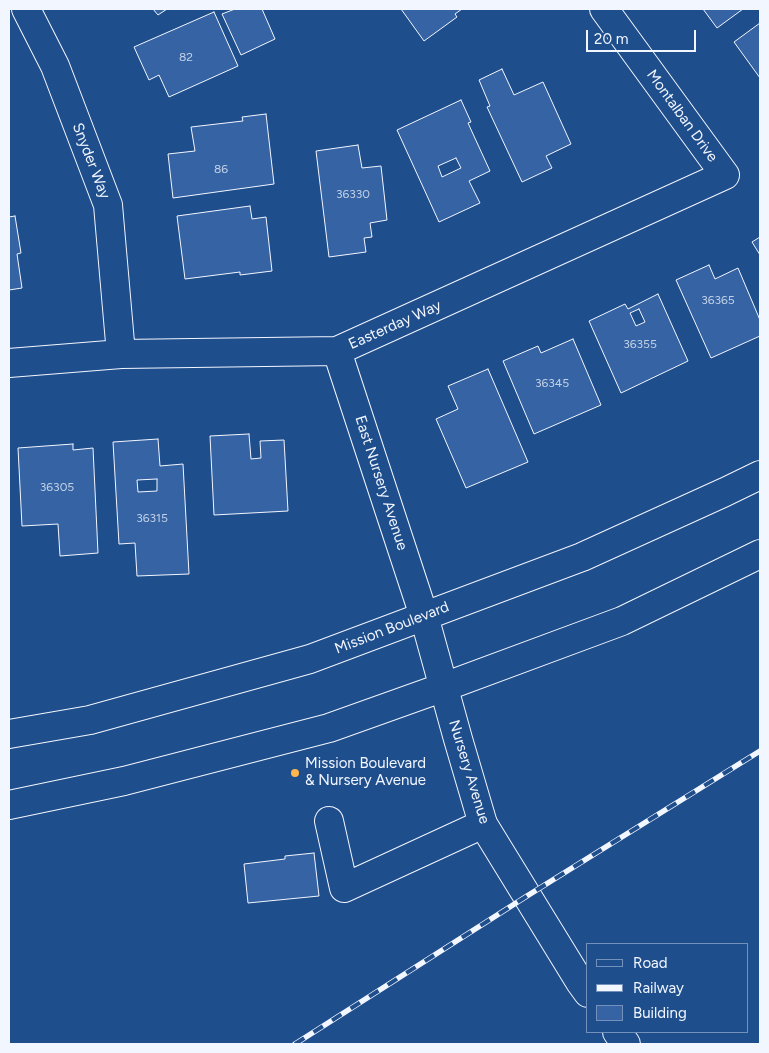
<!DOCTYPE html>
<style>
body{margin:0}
#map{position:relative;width:769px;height:1053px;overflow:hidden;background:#1f4e8c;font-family:Figtree,sans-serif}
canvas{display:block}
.frame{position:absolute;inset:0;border:10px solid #f2f6ff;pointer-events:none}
.legend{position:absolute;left:586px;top:943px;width:162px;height:90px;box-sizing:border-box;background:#1f4e8c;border:1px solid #7391ba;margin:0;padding:6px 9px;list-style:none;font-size:15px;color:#f2f6ff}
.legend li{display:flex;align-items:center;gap:10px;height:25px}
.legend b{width:25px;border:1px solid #7391ba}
.scale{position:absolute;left:586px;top:30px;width:110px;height:22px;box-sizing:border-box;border:2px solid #f2f6ff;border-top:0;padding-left:6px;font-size:15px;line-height:18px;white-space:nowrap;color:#f2f6ff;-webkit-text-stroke:4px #1f4e8c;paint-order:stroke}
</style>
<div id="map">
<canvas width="769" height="1053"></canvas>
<div class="frame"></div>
<ul class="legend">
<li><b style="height:6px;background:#1f4e8c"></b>Road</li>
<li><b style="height:6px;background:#f2f6ff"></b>Railway</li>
<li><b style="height:14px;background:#3563a3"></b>Building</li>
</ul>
<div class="scale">20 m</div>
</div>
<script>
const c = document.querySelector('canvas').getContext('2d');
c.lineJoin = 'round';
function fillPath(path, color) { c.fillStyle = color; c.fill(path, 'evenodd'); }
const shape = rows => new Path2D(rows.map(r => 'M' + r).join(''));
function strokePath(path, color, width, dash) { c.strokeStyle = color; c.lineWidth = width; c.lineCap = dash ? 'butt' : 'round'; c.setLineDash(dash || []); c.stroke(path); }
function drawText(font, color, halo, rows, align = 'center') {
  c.font = font + ' Figtree,sans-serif'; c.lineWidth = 4; c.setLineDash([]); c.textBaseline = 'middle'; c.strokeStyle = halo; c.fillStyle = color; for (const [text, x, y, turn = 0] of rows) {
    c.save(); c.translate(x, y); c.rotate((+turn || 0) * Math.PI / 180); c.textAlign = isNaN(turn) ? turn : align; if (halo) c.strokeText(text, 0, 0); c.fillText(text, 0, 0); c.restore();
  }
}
const building = shape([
 [153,9,167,9,158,15,153,9],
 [235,9,262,9,275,39,241,55,222,14,235,9],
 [401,9,462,9,455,14,457,17,424,41,401,9],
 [703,9,743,9,717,28,703,9],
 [214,12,238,66,169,97,159,75,149,80,134,47,214,12],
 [760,23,760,78,734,42,760,23],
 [502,69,514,95,543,82,571,144,546,156,552,168,522,182,487,107,490,106,479,80,502,69],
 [461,100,471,122,468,123,490,171,469,181,480,203,439,222,397,130,461,100],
 [456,158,461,168,442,177,438,166,456,158],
 [266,114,274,184,173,198,168,154,195,151,191,127,243,121,242,117,266,114],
 [358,145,362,168,381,166,387,220,370,223,372,237,364,238,366,252,329,257,316,151,358,145],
 [250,206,252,219,266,217,272,271,240,275,240,272,185,279,177,216,250,206],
 [15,216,21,253,17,254,22,288,9,290,9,217,15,216],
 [760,237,760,255,752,242,760,237],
 [709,265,715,279,738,268,760,320,760,336,711,358,676,280,709,265],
 [658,294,688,361,621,393,589,321,625,304,628,309,658,294],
 [639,309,645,322,636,326,630,313,639,309],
 [573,339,601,405,534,434,503,361,538,346,541,353,573,339],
 [488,369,528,462,466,488,436,419,458,409,448,386,488,369],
 [249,434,251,459,261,458,260,441,284,440,288,511,214,515,210,436,249,434],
 [158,439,160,466,183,464,189,574,137,576,135,543,119,544,113,442,158,439],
 [157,479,157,491,138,492,137,480,157,479],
 [73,444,73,450,93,448,98,553,60,556,58,524,22,526,18,448,73,444],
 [314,853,319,896,248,903,244,864,285,859,285,856,314,853]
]);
fillPath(building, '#3563a3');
strokePath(building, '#f2f6ff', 1);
const minor = shape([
 [26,9,55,66,108,205,121,354],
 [337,351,424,616],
 [9,363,121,354,337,351,725,175,604,9],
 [329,821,344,888,483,824]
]);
const major = shape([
 [424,616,458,739,483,824,580,982,588,993],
 [9,734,90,720,310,659,582,557,725,492,760,475],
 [9,805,124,781,329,728,444,687,622,621,760,554],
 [617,1032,626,1044]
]);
strokePath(minor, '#f2f6ff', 30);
strokePath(major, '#f2f6ff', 30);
strokePath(minor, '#1f4e8c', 28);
strokePath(major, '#1f4e8c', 28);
const rail = shape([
 [295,1044,527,896,760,751]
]);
strokePath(rail, '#f2f6ff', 5.5);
strokePath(rail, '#1f4e8c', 4, [11]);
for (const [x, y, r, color] of [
 [295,773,5,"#ffb74d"]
]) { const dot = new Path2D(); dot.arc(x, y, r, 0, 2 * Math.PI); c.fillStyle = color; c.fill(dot); strokePath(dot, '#1f4e8c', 2); }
drawText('12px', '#c3d1e8', null, [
 ["82",186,57],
 ["86",221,169],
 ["36330",353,194],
 ["36365",718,300],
 ["36355",640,344],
 ["36345",552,383],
 ["36305",57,487],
 ["36315",152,518]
]);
drawText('15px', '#f2f6ff', '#1f4e8c', [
 ["Montalban Drive",682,116,54],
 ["Snyder Way",91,161,69],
 ["Easterday Way",395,325,-24],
 ["East Nursery Avenue",381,483,72],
 ["Mission Boulevard",392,628,-21],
 ["Nursery Avenue",469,772,73]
]);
drawText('15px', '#f2f6ff', '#1f4e8c', [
 ["Mission Boulevard",305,764],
 ["& Nursery Avenue",305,781]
], 'left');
</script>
